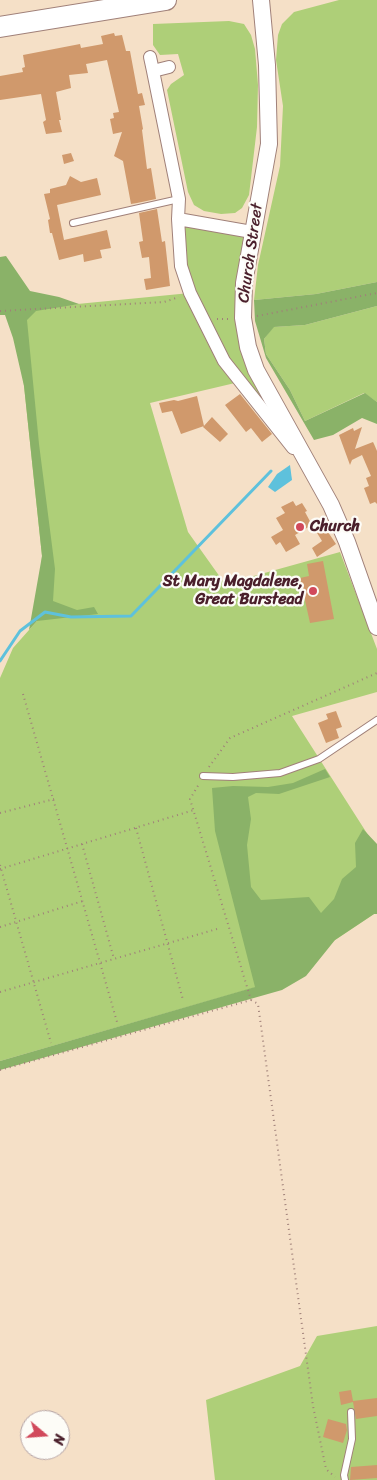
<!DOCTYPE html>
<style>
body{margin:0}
#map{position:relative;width:377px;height:1480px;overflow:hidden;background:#f5e0c7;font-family:Sriracha,sans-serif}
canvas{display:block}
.north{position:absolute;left:20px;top:1410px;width:50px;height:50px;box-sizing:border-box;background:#fdfcf7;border:1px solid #b5a4a5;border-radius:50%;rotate:108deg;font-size:14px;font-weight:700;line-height:20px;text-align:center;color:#4a1f2b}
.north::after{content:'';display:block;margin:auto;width:18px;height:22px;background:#d1495b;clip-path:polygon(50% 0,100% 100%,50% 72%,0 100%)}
</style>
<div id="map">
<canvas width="377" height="1480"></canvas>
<div class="north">N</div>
</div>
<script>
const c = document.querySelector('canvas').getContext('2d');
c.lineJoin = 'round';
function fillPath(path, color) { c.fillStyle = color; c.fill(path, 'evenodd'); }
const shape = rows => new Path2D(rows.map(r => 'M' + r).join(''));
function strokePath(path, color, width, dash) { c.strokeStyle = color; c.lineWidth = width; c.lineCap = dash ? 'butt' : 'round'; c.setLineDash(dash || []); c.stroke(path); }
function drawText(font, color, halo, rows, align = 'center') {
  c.font = font + ' Sriracha,sans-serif'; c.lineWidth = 4.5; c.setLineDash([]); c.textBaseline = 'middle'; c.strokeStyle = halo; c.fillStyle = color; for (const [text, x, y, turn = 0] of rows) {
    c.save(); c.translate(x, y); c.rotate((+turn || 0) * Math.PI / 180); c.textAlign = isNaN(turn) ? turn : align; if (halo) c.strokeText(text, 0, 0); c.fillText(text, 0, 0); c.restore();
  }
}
fillPath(shape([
 [339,0,377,0,377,282,316,294,254,300,258,265,280,166,283,106,276,60,278,35,282,24,294,12],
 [229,21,244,24,251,35,255,49,258,85,257,127,249,195,242,208,235,213,221,214,204,211,194,205,188,192,167,90,171,84,184,75,178,54,160,55,153,45,153,24],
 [178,219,252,232,248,347,305,458,235,383,150,403,188,532,225,584,340,552,377,649,377,692,292,716,377,849,377,913,374,914,335,940,260,986,0,1061,0,678,13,648,37,621,42,556,16,310,190,293],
 [377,306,377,402,364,393,305,421,290,390,266,354,264,339,273,327,305,325],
 [377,1326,377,1480,215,1480,206,1400,300,1366,317,1336]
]), '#aecf78');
fillPath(shape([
 [6,256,30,291,59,297,79,304,36,311,27,320,39,444,55,569,53,601,77,610,94,607,98,614,37,621,29,630,42,556,24,386,13,338,5,315,0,315,0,257],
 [377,282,377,306,305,325,274,327,264,339,266,354,290,390,305,421,365,393,377,402,377,424,362,418,333,435,314,440,266,358,255,321,254,300,316,294],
 [325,769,330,777,279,794,256,793,248,797,251,819,247,845,251,887,261,900,309,897,321,913,334,899,342,879,356,867,355,843,363,829,377,844,377,914,374,914,335,940,306,976,282,990,0,1070,0,1061,255,987,215,831,212,788,233,786,268,787,293,783]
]), '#8ab268');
fillPath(shape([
 [290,465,292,480,275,492,268,487,277,474]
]), '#5ec1dc');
strokePath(shape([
 [0,661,20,631,45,612,71,617,131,616,271,471]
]), '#5ec1dc', 3);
fillPath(shape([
 [114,33,115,36,122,35,126,51,130,51,138,94,142,93,145,105,139,106,143,129,142,130,147,169,151,168,156,199,137,203,131,204,123,161,114,156,122,132,113,134,110,119,114,118,113,113,119,112,107,60,86,64,88,73,69,75,71,88,56,92,61,120,59,120,62,132,46,134,43,122,46,120,41,94,0,100,0,76,23,72,22,68,25,67,23,55,80,44,81,48,103,44,101,36],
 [71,153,74,161,64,164,62,155],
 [70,176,81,182,97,178,101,195,57,205,64,240,107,230,111,248,100,250,102,258,84,262,83,254,59,260,52,233,50,233,48,220,50,219,44,194,50,193,50,189,66,185],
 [157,209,162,242,165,241,170,286,146,290,144,279,151,278,149,257,142,258,139,242,143,241,139,213],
 [240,394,272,434,262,442,251,428,246,432,225,405],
 [197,396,204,426,181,434,172,411,162,413,159,403,174,400,178,401],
 [212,417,228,434,220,442,203,427],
 [362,427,355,449,373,442,374,444,377,451,377,504,375,502,370,504,364,488,369,486,366,478,371,476,362,455,352,460,350,465,339,435,353,428,354,431],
 [293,501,296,506,302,503,307,511,305,512,312,525,295,535,300,544,286,552,280,542,276,545,271,537,283,530,276,518,285,513,281,507],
 [322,523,336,544,317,557,312,548,322,541,314,528],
 [323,561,334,619,310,623,300,578,309,576,307,564],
 [336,711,342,727,336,729,339,738,326,743,318,723,328,719,326,714],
 [351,1390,353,1401,377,1398,377,1416,356,1419,353,1402,341,1405,339,1392],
 [328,1419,346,1424,347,1430,343,1443,323,1437],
 [377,1465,377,1478,350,1480,351,1467]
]), '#d0996c');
const service = shape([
 [73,223,179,199],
 [203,776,233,777,280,773,319,759,377,720],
 [345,1480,344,1475,352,1439,351,1412]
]);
const minor = shape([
 [150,57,153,71,169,67],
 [153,71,179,199,178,219,252,232],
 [178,219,181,266,190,293,224,361,293,448]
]);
const tertiary = shape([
 [261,0,267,65,269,144,244,283,243,318,248,347,256,370,331,505,347,542,377,627]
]);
const primary = shape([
 [0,27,166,0]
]);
strokePath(service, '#a08079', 8);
strokePath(minor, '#a08079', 14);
strokePath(tertiary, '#a08079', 18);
strokePath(primary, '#a08079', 22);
strokePath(shape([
 [0,311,164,302,179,297],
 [257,316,377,293],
 [217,319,230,319],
 [23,694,117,1022],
 [209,767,230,738,377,673],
 [0,813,54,799],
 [136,828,183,1000],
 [82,844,114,959],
 [0,865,51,1043],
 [0,869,194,810],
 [0,927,83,901],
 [0,992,217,929],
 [251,1000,258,1004,313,1406,326,1469,335,1477],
 [0,1070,251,1000,190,799,199,784]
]), '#a08079', 2, [1, 4]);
strokePath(service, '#fff', 6);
strokePath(minor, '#fff', 12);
strokePath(tertiary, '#fff', 16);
strokePath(primary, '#fff', 20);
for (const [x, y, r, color] of [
 [300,527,5,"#d1495b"],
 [313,591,5,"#d1495b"]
]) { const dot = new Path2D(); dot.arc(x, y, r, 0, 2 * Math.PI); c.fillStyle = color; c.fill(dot); strokePath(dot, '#fdfcf7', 2); }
drawText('16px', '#4a1f2b', '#fdfcf7', [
 ["Church Street",251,253,-82]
]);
drawText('bold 16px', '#4a1f2b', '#fdfcf7', [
 ["Church",310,527],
 ["St Mary Magdalene,",303,582,"right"],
 ["Great Burstead",303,600,"right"]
], 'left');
</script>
